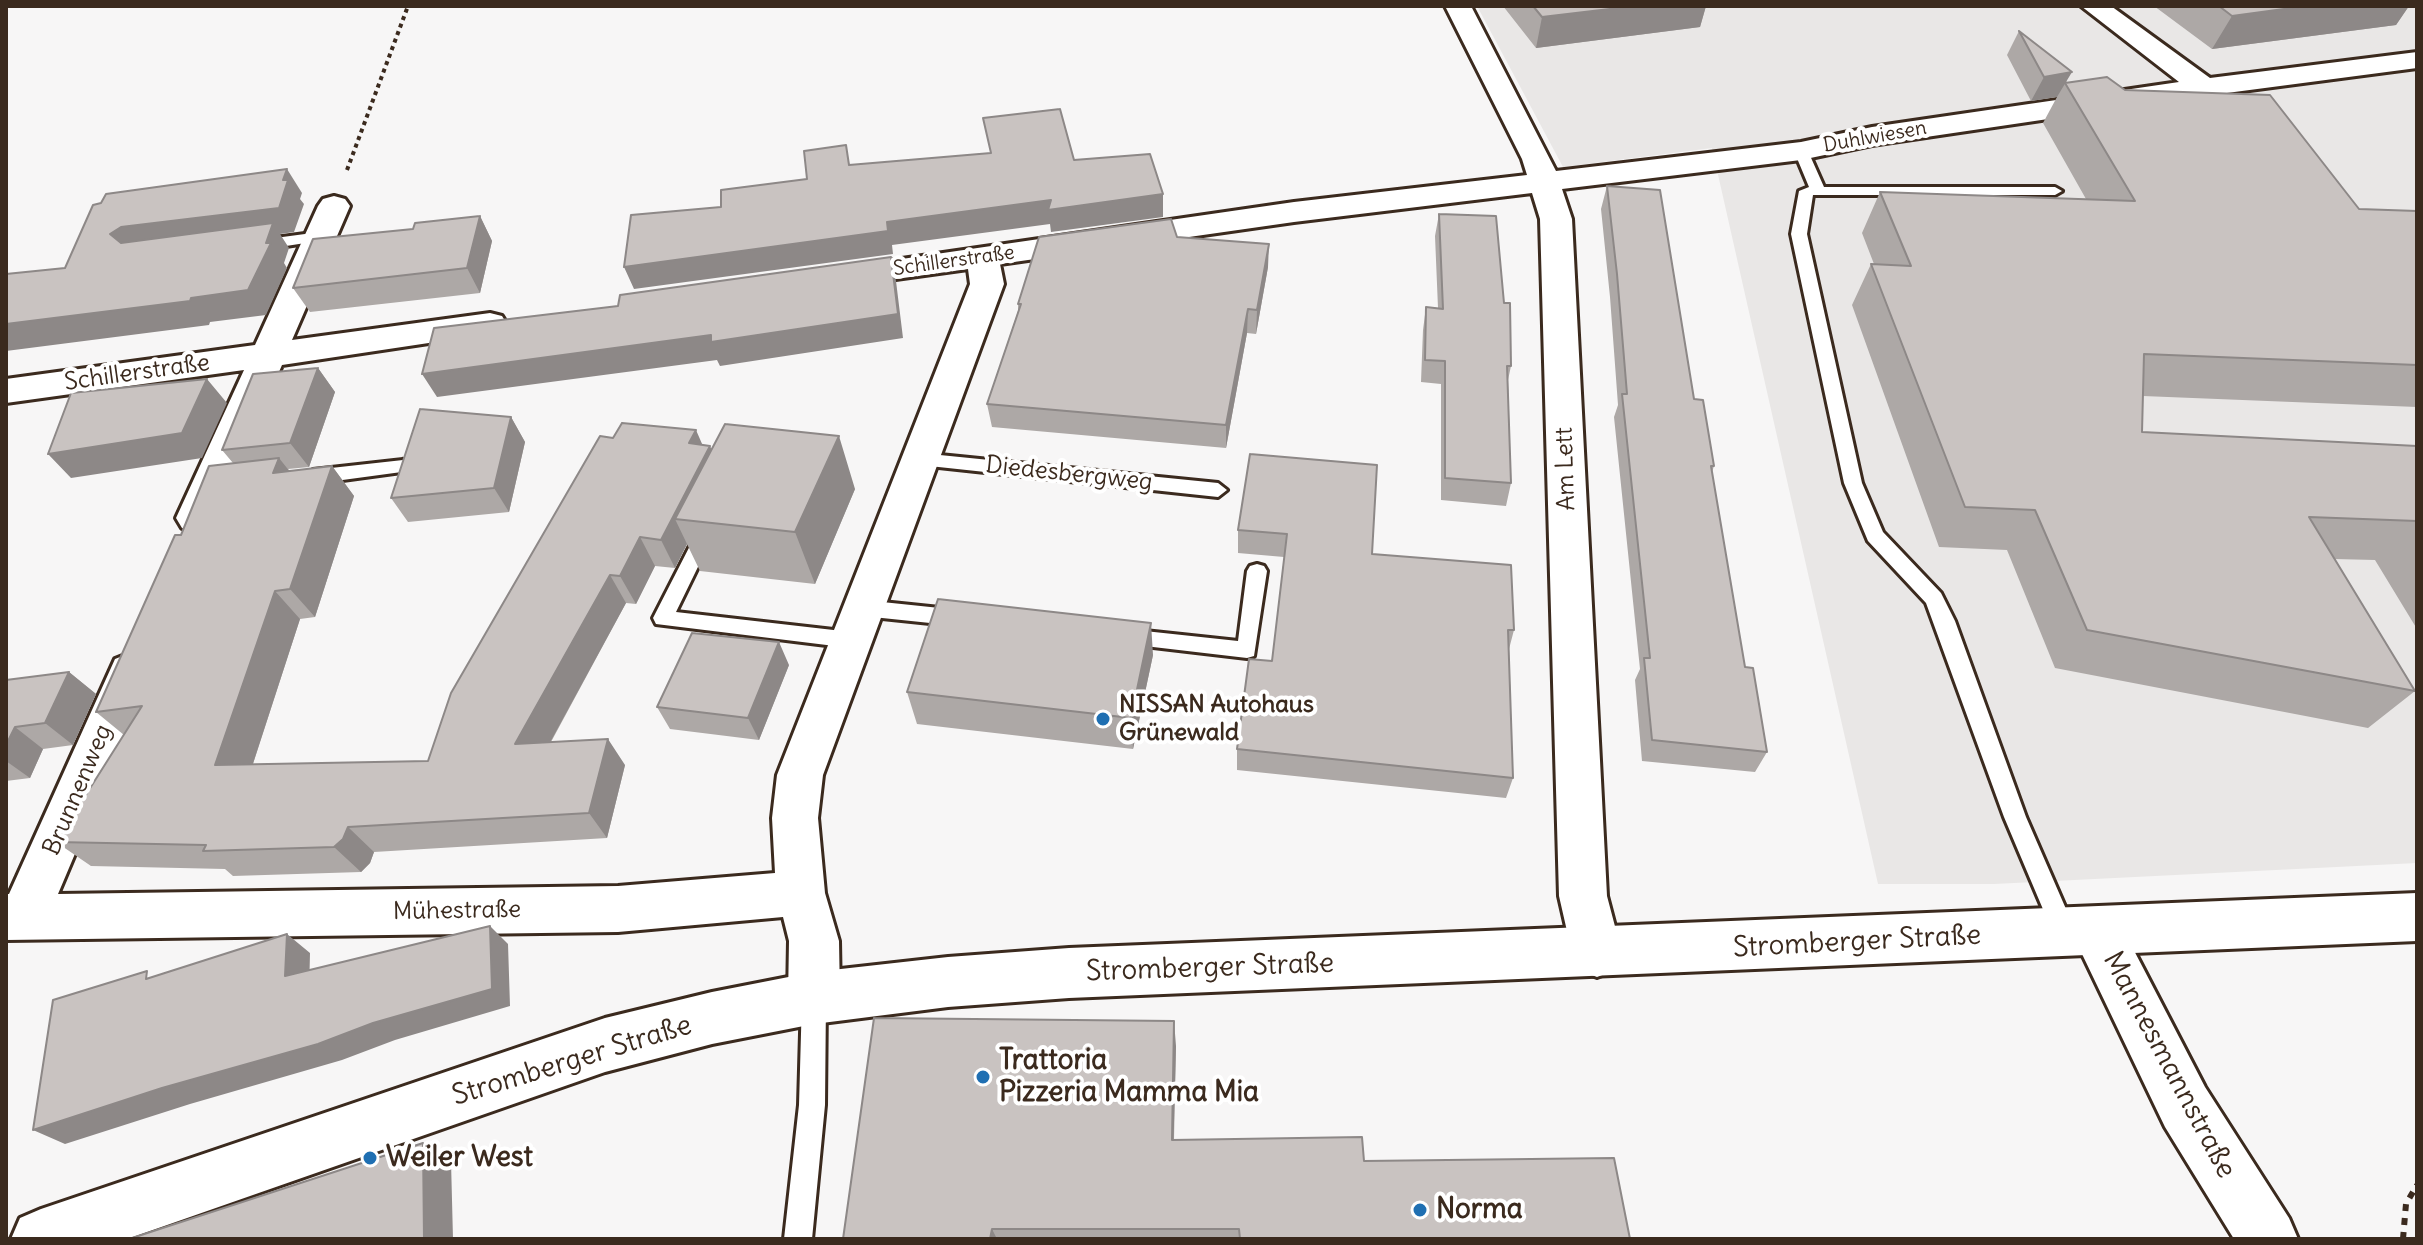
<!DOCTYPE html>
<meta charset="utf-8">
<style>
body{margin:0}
#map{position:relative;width:2423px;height:1245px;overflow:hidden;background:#f7f6f6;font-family:Delius,sans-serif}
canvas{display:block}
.frame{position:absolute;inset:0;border:8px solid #3b2a1e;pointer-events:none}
</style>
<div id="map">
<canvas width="2423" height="1245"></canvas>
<div class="frame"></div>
</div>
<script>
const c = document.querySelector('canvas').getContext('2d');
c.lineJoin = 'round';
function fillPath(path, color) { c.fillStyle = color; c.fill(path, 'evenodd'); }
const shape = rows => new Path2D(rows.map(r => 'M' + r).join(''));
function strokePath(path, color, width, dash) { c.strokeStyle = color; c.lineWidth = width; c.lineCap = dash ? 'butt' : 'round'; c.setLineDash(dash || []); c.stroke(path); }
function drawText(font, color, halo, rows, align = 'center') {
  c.font = font + ' Delius,sans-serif'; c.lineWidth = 8; c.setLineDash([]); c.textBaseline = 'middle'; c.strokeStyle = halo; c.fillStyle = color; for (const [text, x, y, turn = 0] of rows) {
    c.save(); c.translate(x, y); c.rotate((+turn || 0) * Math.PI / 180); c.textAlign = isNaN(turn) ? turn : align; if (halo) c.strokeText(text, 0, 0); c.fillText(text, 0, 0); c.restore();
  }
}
fillPath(shape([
 [1477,6,2417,6,2417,863,1994,884,1878,884,1712,148,1563,167]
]), '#e9e7e6');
const service = shape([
 [1801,147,1808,151,1824,187,2055,187,2062,191,2055,195,1813,195,1807,234,1862,483,1883,532,1941,593,1955,621,2026,817,2076,932,2072,940,2064,943,2056,940,2004,817,1926,603,1868,541,1844,483,1791,234,1799,191,1809,187,1794,151,1801,147],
 [320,232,325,234,325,240,260,250,252,245,260,240,320,232],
 [920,453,1218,483,1227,490,1218,497,920,465,911,459,920,453],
 [403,460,412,466,409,471,313,484,304,477,313,470,403,460],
 [705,527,714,534,676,612,851,632,858,634,861,640,858,646,851,648,656,624,653,618,696,534,705,527],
 [1257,564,1264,566,1267,571,1254,656,1247,658,1119,643,1116,637,1119,631,1126,629,1238,641,1247,571,1250,566,1257,564],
 [863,600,959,610,966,612,969,618,966,624,959,626,863,616,856,613,853,608,856,603,863,600],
 [814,986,823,990,826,998,825,1105,812,1239,784,1239,799,1105,802,998,805,990,814,986]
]);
const minor = shape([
 [1445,6,1471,6,1556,171,1801,142,1872,127,2179,82,2081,6,2111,6,2210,78,2417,52,2417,68,2204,96,1872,145,1801,160,1562,189,1572,219,1607,896,1622,953,1615,970,1597,977,1579,970,1572,953,1559,896,1540,219,1532,193,1294,222,1000,264,1004,284,823,775,818,818,825,893,839,941,840,998,832,1015,814,1023,796,1015,788,998,789,941,783,917,618,932,6,940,6,894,9,894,115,659,130,653,145,659,152,671,58,894,618,886,775,873,772,818,777,775,970,284,968,269,838,287,826,284,821,277,826,270,1294,202,1527,175,1522,159,1445,6],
 [334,196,345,199,350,206,292,340,490,313,502,316,507,324,502,332,282,365,216,518,210,528,196,533,182,528,176,518,244,370,6,403,6,379,255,345,318,206,323,199,334,196]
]);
const tertiary = shape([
 [2097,907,2115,914,2205,1087,2289,1218,2298,1239,2234,1239,2165,1127,2071,931,2079,914,2097,907]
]);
const secondary = shape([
 [2417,893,2417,941,1069,998,948,1007,814,1024,712,1044,605,1072,127,1239,11,1239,20,1218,41,1209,605,1018,712,992,814,972,948,957,1069,948,2417,893]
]);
strokePath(service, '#3b2a1e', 6);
strokePath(minor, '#3b2a1e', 6);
strokePath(tertiary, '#3b2a1e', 6);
strokePath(secondary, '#3b2a1e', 6);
strokePath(shape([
 [347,170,408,6]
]), '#3b2a1e', 4, [4, 4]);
strokePath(shape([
 [2403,1239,2406,1204,2417,1185]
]), '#3b2a1e', 6, [7, 7]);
fillPath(service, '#fff');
fillPath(minor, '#fff');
fillPath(tertiary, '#fff');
fillPath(secondary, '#fff');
fillPath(shape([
 [1503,6,1706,6,1700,27,1536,48],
 [2154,6,2409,6,2396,25,2212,49],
 [2019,31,2067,82,2125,90,2359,209,2417,211,2417,407,2143,396,2142,432,2417,446,2417,629,2375,560,2335,559,2415,691,2368,728,2055,668,2007,550,1939,547,1852,305,1871,264,1874,264,1862,233,1880,192,2086,199,2043,123,2057,97,2031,101,2007,55],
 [1607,186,1694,399,1714,466,1712,472,1745,667,1767,752,1755,772,1642,761,1635,680,1640,669,1614,417,1618,405,1610,297,1601,209],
 [1439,214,1511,366,1508,380,1511,483,1506,506,1441,500,1441,384,1421,382,1423,330,1426,307,1438,308,1435,236],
 [480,216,492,241,480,293,310,312,293,288,413,229],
 [1177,237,1268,267,1256,334,1247,333,1226,448,992,427,987,404,1018,311,1018,304],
 [318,368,335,392,309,467,288,469,290,471,332,466,354,496,315,617,300,619,253,764,428,761,703,445,712,449,855,489,815,584,700,571,687,544,675,568,655,566,636,604,626,603,551,742,625,765,607,838,374,852,370,863,361,872,233,876,225,869,91,866,56,842,124,735,96,712,181,535,233,463,222,450],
 [511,417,525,442,509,512,408,522,391,498],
 [1250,454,1372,554,1514,630,1509,649,1513,778,1506,798,1237,770,1237,749,1272,661,1284,557,1238,553,1238,530],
 [1153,655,1133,749,917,724,907,692],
 [789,665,759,740,670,729,657,707],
 [69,672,96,694,73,745,43,749,30,778,6,781,6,680],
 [1176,1046,1174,1140,1364,1161,1630,1239,843,1239]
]), '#ada8a6');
fillPath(shape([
 [1635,6,1706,6,1700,27,1536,48,1542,17],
 [2306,6,2409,6,2396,25,2212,49,2232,16],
 [2072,72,2057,97,2031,101,2044,77],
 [287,169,302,193,300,199,304,204,294,232,280,234,289,248,284,263,287,268,266,315,210,322,209,325,6,351,6,324,191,298,129,259,110,234,121,227,283,180],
 [1163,194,1163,217,1051,232,1050,224,892,245,893,254,634,289,624,267,887,222,1051,200],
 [480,216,492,241,480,293,467,268],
 [1269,244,1268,267,1256,334,1257,310],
 [891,257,896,281,903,338,720,366,717,360,437,397,422,374],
 [1248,309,1247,333,1226,448,1226,425],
 [318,368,335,392,309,467,290,443],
 [207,379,227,403,202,458,71,478,48,454],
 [511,417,525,442,509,512,494,488],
 [696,430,706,453,710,446,722,475,675,519,687,544,675,568,661,540,689,443],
 [839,436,855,489,815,584,795,532],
 [279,458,302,487,273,473],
 [332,466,354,496,315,617,290,589],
 [640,537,655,566,636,604,620,576],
 [610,575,626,603,535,770,515,744],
 [275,591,300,619,244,791,215,765],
 [1151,623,1153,655,1133,749,1131,718],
 [779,642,789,665,759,740,748,718],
 [69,672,96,694,73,745,45,723],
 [15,727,43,749,30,778,6,761,6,745],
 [608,739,625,765,607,838,589,813],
 [348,827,374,852,370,863,361,872,334,847],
 [490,926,508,944,510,1006,395,1040,342,1060,190,1104,65,1144,33,1130],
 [287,934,310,953,309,994,285,976],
 [1174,1021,1176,1046,1173,1161,1172,1140],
 [423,1143,451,1161,453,1239,424,1239],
 [992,1229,997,1239,990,1239]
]), '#8d8887');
const building = shape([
 [1533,6,1635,6,1542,17,1533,6],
 [2219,6,2306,6,2232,16,2219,6],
 [2019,31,2072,72,2044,77,2019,31],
 [2107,77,2125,90,2270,95,2359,209,2417,211,2417,365,2144,354,2142,432,2417,446,2417,521,2309,517,2415,691,2087,630,2035,510,1965,507,1871,264,1911,266,1880,192,2135,201,2065,83,2107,77],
 [1060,109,1074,160,1150,154,1163,194,1048,210,1051,200,887,222,888,231,624,267,631,215,721,207,721,190,807,179,804,151,846,145,849,165,991,153,983,118,1060,109],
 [287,169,283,180,288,180,279,208,121,227,110,234,121,243,273,223,266,243,271,243,248,290,191,298,190,301,6,324,6,274,65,268,93,205,101,203,106,194,287,169],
 [1607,186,1660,190,1694,399,1703,400,1714,466,1711,466,1745,667,1753,668,1767,752,1652,740,1644,658,1650,658,1622,394,1627,394,1617,274,1607,186],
 [1439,214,1496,216,1504,303,1510,303,1511,366,1507,366,1511,483,1445,478,1445,361,1425,360,1426,307,1443,309,1439,214],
 [480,216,467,268,293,288,313,239,413,229,415,223,480,216],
 [1171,219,1177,237,1269,244,1257,310,1248,309,1226,425,987,404,1021,304,1018,304,1039,237,1171,219],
 [891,257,898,314,711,342,711,335,422,374,434,328,618,306,620,295,891,257],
 [318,368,290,443,222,450,253,374,318,368],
 [207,379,182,433,48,454,71,393,207,379],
 [420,409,511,417,494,488,391,498,420,409],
 [622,423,696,430,689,443,710,446,661,540,640,537,620,576,610,575,515,744,608,739,589,813,348,827,343,839,334,847,203,851,206,845,56,842,142,706,96,712,175,535,181,535,209,466,279,458,273,473,332,466,290,589,275,591,215,765,428,761,451,693,600,436,613,438,622,423],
 [725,424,839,436,795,532,675,519,725,424],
 [1250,454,1377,465,1372,554,1511,565,1514,630,1508,630,1513,778,1237,749,1249,659,1272,661,1287,534,1238,530,1250,454],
 [938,599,1151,623,1131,718,907,692,938,599],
 [692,633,779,642,748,718,657,707,692,633],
 [69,672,45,723,15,727,6,745,6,680,69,672],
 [490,926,492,989,373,1023,318,1044,162,1088,33,1130,53,1000,147,971,146,979,287,934,285,976,490,926],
 [874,1018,1174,1021,1172,1140,1362,1137,1364,1161,1614,1158,1630,1239,1240,1239,1239,1229,992,1229,990,1239,843,1239,874,1018],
 [423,1143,424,1239,129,1239,423,1143]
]);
fillPath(building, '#c9c3c1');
strokePath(building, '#8d8887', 2);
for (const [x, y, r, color] of [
 [1103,719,8,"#1f6fb2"],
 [983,1077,8,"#1f6fb2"],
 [370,1158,8,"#1f6fb2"],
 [1420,1210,8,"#1f6fb2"]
]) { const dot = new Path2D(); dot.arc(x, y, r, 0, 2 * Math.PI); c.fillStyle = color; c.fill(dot); strokePath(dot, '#fff', 3); }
drawText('20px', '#3b2a1e', '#fff', [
 ["Duhlwiesen",1875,137,-10],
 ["Schillerstraße",954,261,-8]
]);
drawText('24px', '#3b2a1e', '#fff', [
 ["Schillerstraße",137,373,-8],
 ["Am Lett",1566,469,-92],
 ["Diedesbergweg",1069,474,6],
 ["Brunnenweg",78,790,-67],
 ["Mühestraße",457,911,-1]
]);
drawText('bold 24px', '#3b2a1e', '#fff', [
 ["NISSAN Autohaus",1119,705],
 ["Grünewald",1119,733]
], 'left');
drawText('28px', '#3b2a1e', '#fff', [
 ["Stromberger Straße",1857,942,-3],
 ["Stromberger Straße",1210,968,-2],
 ["Stromberger Straße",572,1061,-17],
 ["Mannesmannstraße",2169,1065,62]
]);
drawText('bold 28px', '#3b2a1e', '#fff', [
 ["Trattoria",999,1061],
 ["Pizzeria Mamma Mia",999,1093],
 ["Weiler West",386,1158],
 ["Norma",1436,1210]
], 'left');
</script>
